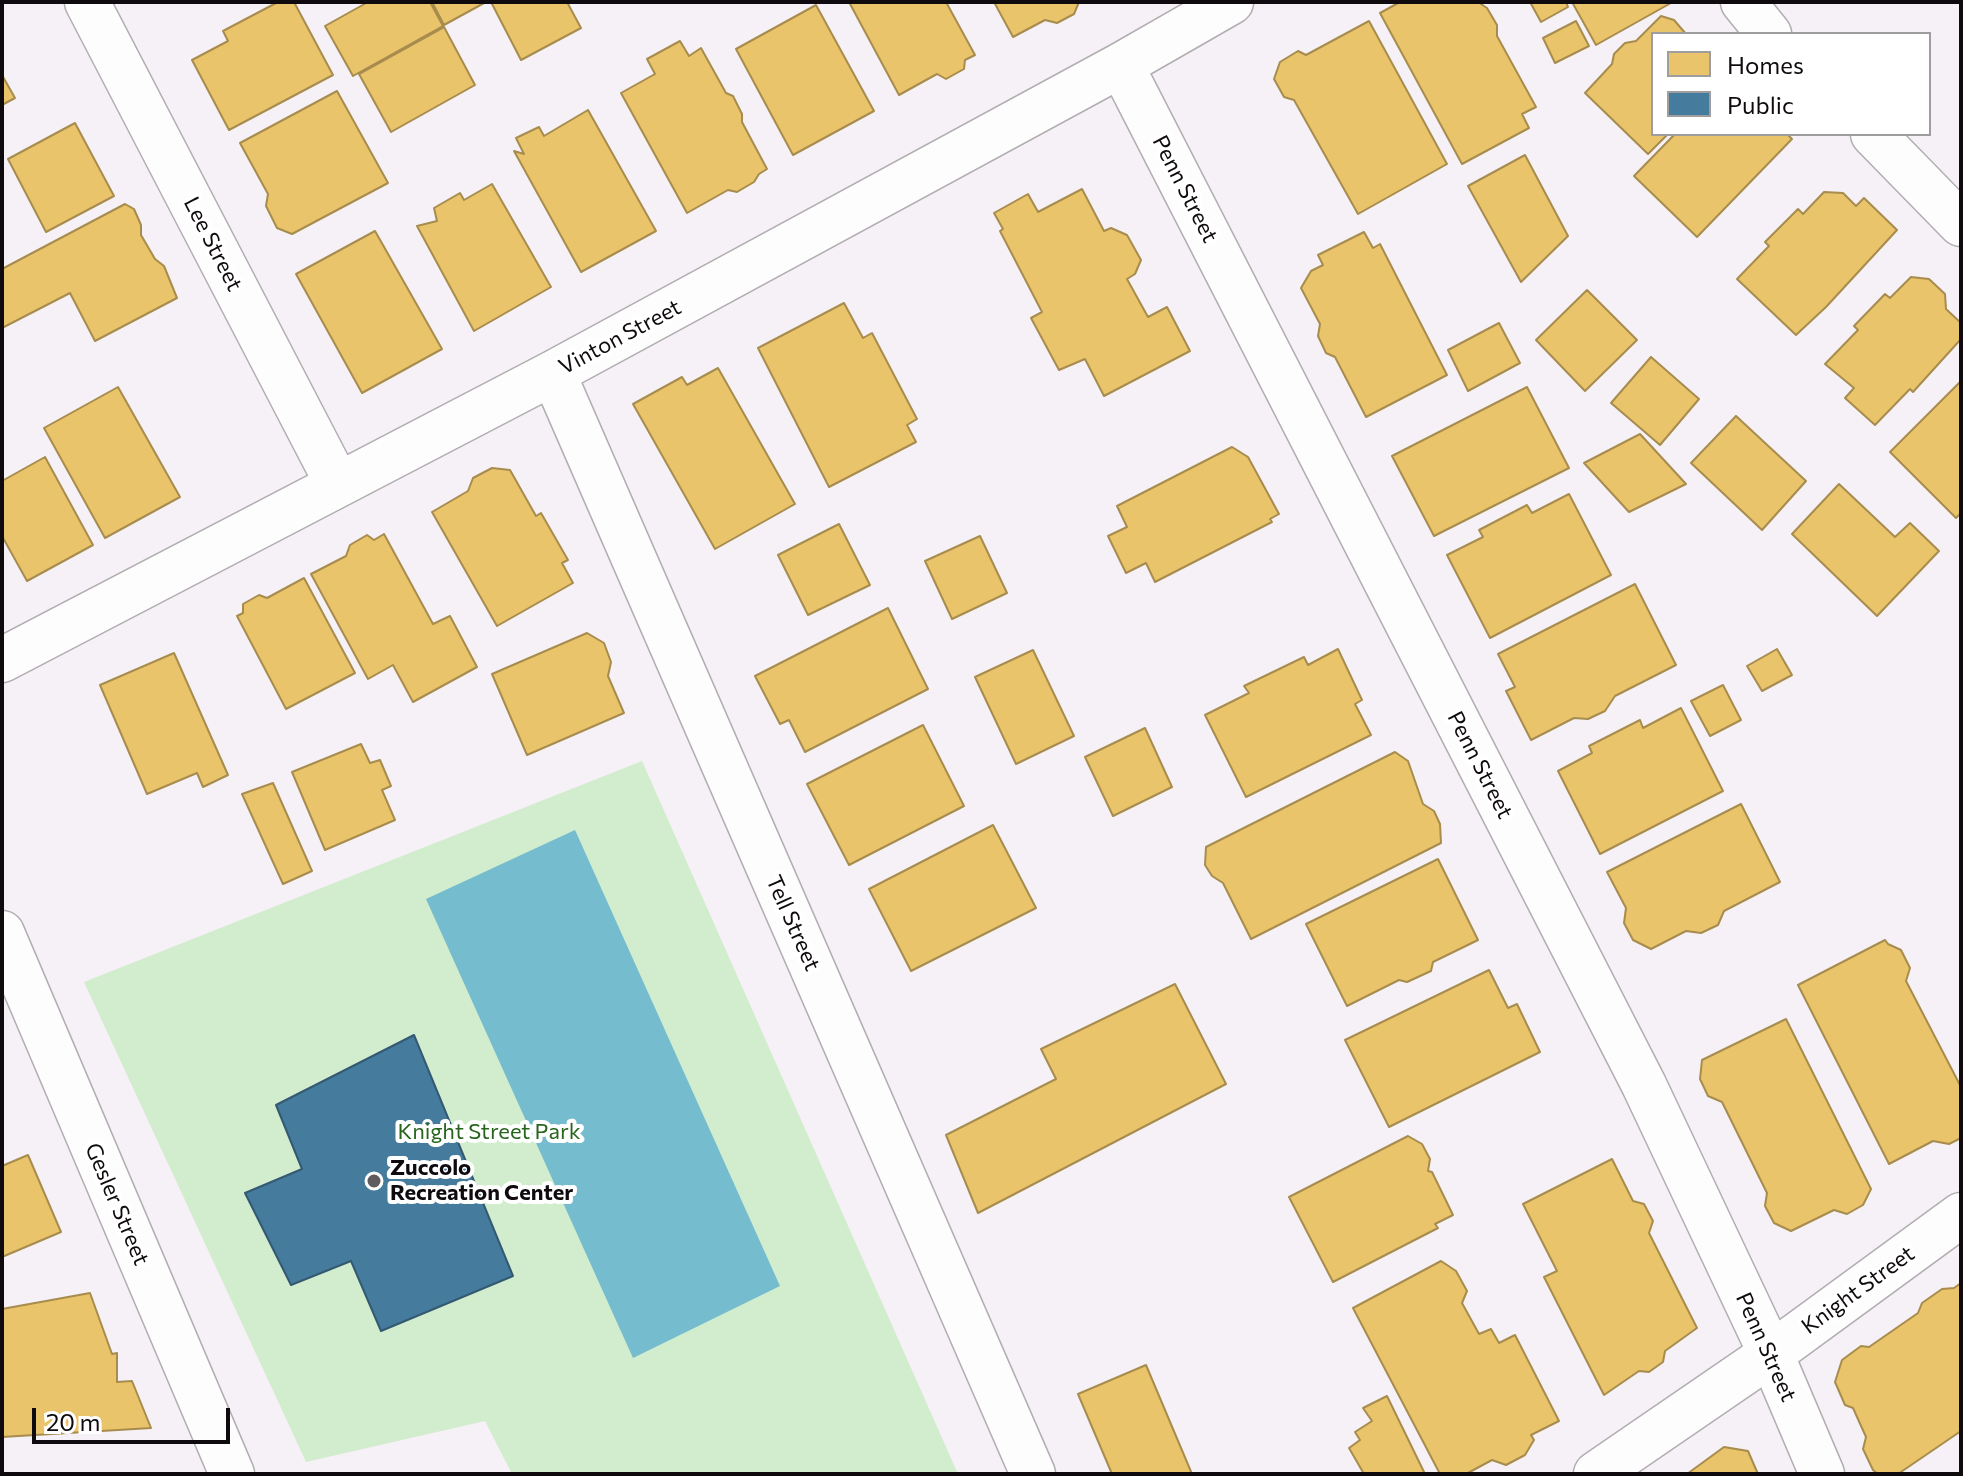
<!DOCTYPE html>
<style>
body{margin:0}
#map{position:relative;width:1963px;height:1476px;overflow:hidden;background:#f6f1f6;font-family:Commissioner,sans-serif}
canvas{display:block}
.frame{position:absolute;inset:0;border:4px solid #0e0a0e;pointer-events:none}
.legend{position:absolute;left:1651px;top:32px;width:280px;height:104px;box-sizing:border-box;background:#fff;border:2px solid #9f9d9f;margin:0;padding:10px 14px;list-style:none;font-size:24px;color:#0e0a0e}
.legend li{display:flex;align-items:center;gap:16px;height:40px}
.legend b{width:40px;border:2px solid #9f9d9f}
.scale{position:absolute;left:32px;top:1408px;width:198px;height:36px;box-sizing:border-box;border:4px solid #0e0a0e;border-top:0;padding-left:10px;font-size:24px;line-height:28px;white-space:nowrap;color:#0e0a0e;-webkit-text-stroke:6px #fff;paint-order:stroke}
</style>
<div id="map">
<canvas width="1963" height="1476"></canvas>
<div class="frame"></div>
<ul class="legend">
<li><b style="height:22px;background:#e9c46a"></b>Homes</li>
<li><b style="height:22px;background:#457b9d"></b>Public</li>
</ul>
<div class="scale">20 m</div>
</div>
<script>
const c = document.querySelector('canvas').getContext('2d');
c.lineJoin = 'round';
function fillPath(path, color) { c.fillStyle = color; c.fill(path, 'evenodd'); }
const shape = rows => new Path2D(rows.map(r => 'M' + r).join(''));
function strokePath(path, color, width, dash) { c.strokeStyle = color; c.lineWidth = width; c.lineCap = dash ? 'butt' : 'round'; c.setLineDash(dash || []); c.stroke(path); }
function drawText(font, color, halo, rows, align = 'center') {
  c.font = font + ' Commissioner,sans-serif'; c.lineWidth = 8; c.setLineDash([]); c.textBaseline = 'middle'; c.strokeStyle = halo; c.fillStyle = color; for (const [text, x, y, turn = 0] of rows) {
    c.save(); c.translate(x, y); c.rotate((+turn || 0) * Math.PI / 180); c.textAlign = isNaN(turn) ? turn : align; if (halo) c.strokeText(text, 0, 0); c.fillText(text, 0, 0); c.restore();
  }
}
fillPath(shape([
 [642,761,958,1474,512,1474,485,1421,306,1462,84,982]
]), '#d2edcd');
fillPath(shape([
 [575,830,780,1286,633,1358,426,899]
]), '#75bccf');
const homes = shape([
 [278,2,294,2,333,75,229,130,192,60,228,41,223,31,278,2],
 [368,2,430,2,443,26,353,76,325,26,368,2],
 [432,2,486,2,444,25,432,2],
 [491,2,567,2,581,28,521,60,491,2],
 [849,2,946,2,975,55,965,60,964,69,946,79,937,74,899,95,849,2],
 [994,2,1079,2,1074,14,1057,23,1045,20,1013,37,994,2],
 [1400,2,1478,2,1487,8,1497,25,1497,36,1536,107,1522,114,1529,128,1462,164,1380,13,1400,2],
 [1530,2,1566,2,1568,7,1541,22,1530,2],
 [1572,2,1671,2,1671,3,1596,45,1572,2],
 [816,5,874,111,793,155,736,49,816,5],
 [1661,16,1674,20,1686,34,1653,34,1653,134,1668,134,1648,154,1585,93,1612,64,1614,54,1625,43,1636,41,1661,16],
 [1369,21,1447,164,1358,214,1294,100,1284,97,1274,79,1280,62,1298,51,1306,55,1369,21],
 [1576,21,1589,46,1555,63,1543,38,1576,21],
 [444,27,475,85,391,132,359,74,444,27],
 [680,41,689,56,701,48,726,93,733,96,742,114,742,122,767,169,759,174,754,182,737,192,728,190,687,213,621,93,655,74,647,59,680,41],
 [2,75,15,98,2,105,2,75],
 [337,91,388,183,292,234,277,228,266,206,268,194,240,143,337,91],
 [588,110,656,231,581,272,514,151,524,154,516,138,539,127,544,136,588,110],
 [75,123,114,196,46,232,8,159,75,123],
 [1675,134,1787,134,1792,139,1697,237,1634,176,1675,134],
 [1525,155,1568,236,1521,282,1468,186,1525,155],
 [492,184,551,287,474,331,417,226,437,221,434,208,460,193,464,200,492,184],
 [1082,189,1104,231,1111,228,1127,235,1141,260,1135,274,1127,279,1148,317,1167,307,1190,351,1104,396,1085,359,1059,370,1031,318,1042,312,1000,231,1003,229,994,213,1028,194,1038,212,1082,189],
 [1824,192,1843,193,1856,206,1864,198,1897,230,1826,307,1796,335,1737,279,1769,246,1765,242,1798,209,1803,214,1824,192],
 [125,204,134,209,141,225,141,235,155,259,164,266,177,298,95,341,70,293,2,328,2,269,125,204],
 [375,231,442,349,362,393,296,274,375,231],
 [1364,232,1373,248,1380,244,1447,375,1366,417,1335,357,1326,353,1318,336,1320,324,1301,288,1311,271,1323,265,1318,255,1364,232],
 [1911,277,1929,279,1945,294,1946,309,1961,323,1961,339,1913,392,1910,389,1875,425,1845,398,1854,388,1825,364,1858,330,1854,326,1885,294,1890,298,1911,277],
 [1587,290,1637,340,1585,391,1536,340,1587,290],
 [844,303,863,338,872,333,917,419,907,425,916,442,829,487,758,348,844,303],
 [1499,323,1520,363,1468,391,1448,350,1499,323],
 [1651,357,1699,399,1660,445,1611,403,1651,357],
 [718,368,795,504,715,549,633,404,682,377,687,385,718,368],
 [1961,381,1961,513,1956,518,1890,452,1961,381],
 [118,387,180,497,105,538,44,428,118,387],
 [1527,387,1569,468,1434,536,1392,456,1527,387],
 [1736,416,1806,481,1762,530,1691,463,1736,416],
 [1640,434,1686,484,1629,512,1584,463,1640,434],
 [1232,447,1248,457,1279,514,1270,519,1272,522,1155,582,1146,563,1126,573,1108,536,1127,527,1117,506,1232,447],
 [45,457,93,545,27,581,2,536,2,481,45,457],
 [492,468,510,470,536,516,541,513,568,560,562,563,573,583,497,626,432,512,468,491,473,478,492,468],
 [1839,484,1895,537,1910,523,1939,551,1877,616,1792,534,1839,484],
 [1569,494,1611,575,1490,638,1447,555,1483,537,1479,530,1527,505,1532,513,1569,494],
 [839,524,870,585,808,615,778,555,839,524],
 [384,534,433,624,450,616,477,667,413,702,393,665,368,679,311,574,346,556,350,545,367,535,374,540,384,534],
 [980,536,1007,593,952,619,925,561,980,536],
 [304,578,355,673,286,709,237,616,243,613,243,604,259,595,267,598,304,578],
 [1635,584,1676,665,1615,696,1605,711,1588,719,1574,718,1531,740,1506,691,1515,687,1498,654,1635,584],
 [888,608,928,689,805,752,789,720,780,724,755,676,888,608],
 [587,633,604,643,611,662,608,676,624,713,527,755,492,674,587,633],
 [1338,649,1362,700,1355,704,1371,735,1246,797,1205,715,1249,693,1244,686,1304,657,1308,665,1338,649],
 [1777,649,1792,675,1762,691,1747,666,1777,649],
 [1033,650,1074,736,1016,764,975,677,1033,650],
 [174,653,228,775,203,787,197,773,147,794,100,685,174,653],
 [1723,685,1741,720,1710,736,1691,701,1723,685],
 [1681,708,1723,791,1600,854,1558,771,1592,753,1589,746,1640,720,1643,728,1681,708],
 [923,725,964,806,849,865,807,784,923,725],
 [1145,728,1172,787,1113,816,1085,757,1145,728],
 [361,744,370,763,380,760,391,786,382,790,395,820,325,850,292,772,361,744],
 [1395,752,1408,761,1423,804,1434,811,1440,824,1441,843,1251,939,1223,883,1212,876,1205,865,1206,847,1395,752],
 [273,783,312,871,283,884,242,794,273,783],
 [1741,804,1780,882,1724,911,1718,925,1701,933,1686,931,1651,949,1633,940,1624,923,1626,908,1607,872,1741,804],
 [993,825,1036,908,911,971,869,889,993,825],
 [1438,859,1478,940,1433,962,1431,971,1407,982,1399,980,1347,1006,1306,924,1438,859],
 [1885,940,1888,944,1901,950,1910,968,1906,981,1961,1087,1961,1138,1949,1144,1933,1141,1889,1164,1798,985,1885,940],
 [1489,970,1508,1008,1517,1004,1540,1052,1389,1127,1345,1040,1489,970],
 [1175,984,1226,1084,978,1213,946,1135,1056,1079,1041,1049,1175,984],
 [1786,1019,1871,1189,1863,1205,1847,1214,1834,1210,1791,1231,1774,1223,1765,1206,1767,1193,1722,1102,1708,1096,1700,1079,1702,1060,1786,1019],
 [1408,1136,1422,1144,1430,1159,1428,1171,1432,1172,1453,1215,1435,1224,1438,1228,1333,1282,1289,1197,1408,1136],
 [28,1155,61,1232,2,1257,2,1166,28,1155],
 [1612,1159,1633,1201,1644,1204,1653,1221,1649,1233,1697,1328,1665,1351,1663,1362,1649,1372,1639,1371,1604,1395,1544,1277,1557,1271,1523,1204,1612,1159],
 [1441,1261,1456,1271,1467,1291,1462,1303,1479,1334,1491,1329,1499,1343,1515,1335,1559,1421,1531,1435,1534,1440,1525,1455,1506,1465,1492,1460,1466,1474,1440,1474,1353,1308,1441,1261],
 [1961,1283,1961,1431,1898,1474,1878,1474,1873,1470,1863,1449,1866,1437,1853,1408,1845,1405,1835,1382,1842,1360,1861,1346,1869,1347,1918,1313,1922,1303,1942,1289,1954,1288,1961,1283],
 [90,1293,112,1354,117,1353,117,1382,132,1381,151,1428,2,1437,2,1309,90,1293],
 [1146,1365,1192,1474,1112,1474,1078,1394,1146,1365],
 [1387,1396,1425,1474,1364,1474,1349,1448,1360,1440,1355,1432,1372,1421,1363,1408,1387,1396],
 [1724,1447,1748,1451,1758,1474,1687,1474,1724,1447]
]);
fillPath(homes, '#e9c46a');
strokePath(homes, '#a78c4e', 2);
const public = shape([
 [414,1035,513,1276,381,1331,351,1261,291,1285,245,1193,302,1169,276,1105,414,1035]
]);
fillPath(public, '#457b9d');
strokePath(public, '#345972', 2);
const minor = shape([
 [87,2,338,485],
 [1743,2,1769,34],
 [1121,65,1644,1085,1771,1354,1822,1474],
 [1873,134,1961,224],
 [553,373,1033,1474],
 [2,660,553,373,1121,65,1231,2],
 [2,933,232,1474],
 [1596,1474,1771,1354,1961,1215]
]);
strokePath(minor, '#b1adb1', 47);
strokePath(minor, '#fefdfe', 44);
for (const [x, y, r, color] of [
 [374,1181,8,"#5f5b5f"]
]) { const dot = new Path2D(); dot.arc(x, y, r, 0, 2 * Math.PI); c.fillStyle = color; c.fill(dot); strokePath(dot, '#fff', 3); }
drawText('22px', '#0e0a0e', '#fff', [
 ["Penn Street",1185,189,63],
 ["Lee Street",213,244,63],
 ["Vinton Street",620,337,-28],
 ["Penn Street",1480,765,63],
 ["Tell Street",793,923,66],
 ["Gesler Street",117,1204,67],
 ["Knight Street",1858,1290,-36],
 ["Penn Street",1766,1347,66]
]);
drawText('22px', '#27651c', '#fff', [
 ["Knight Street Park",489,1132]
]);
drawText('bold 22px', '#0e0a0e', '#fff', [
 ["Zuccolo",390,1168],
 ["Recreation Center",390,1193]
], 'left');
</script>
